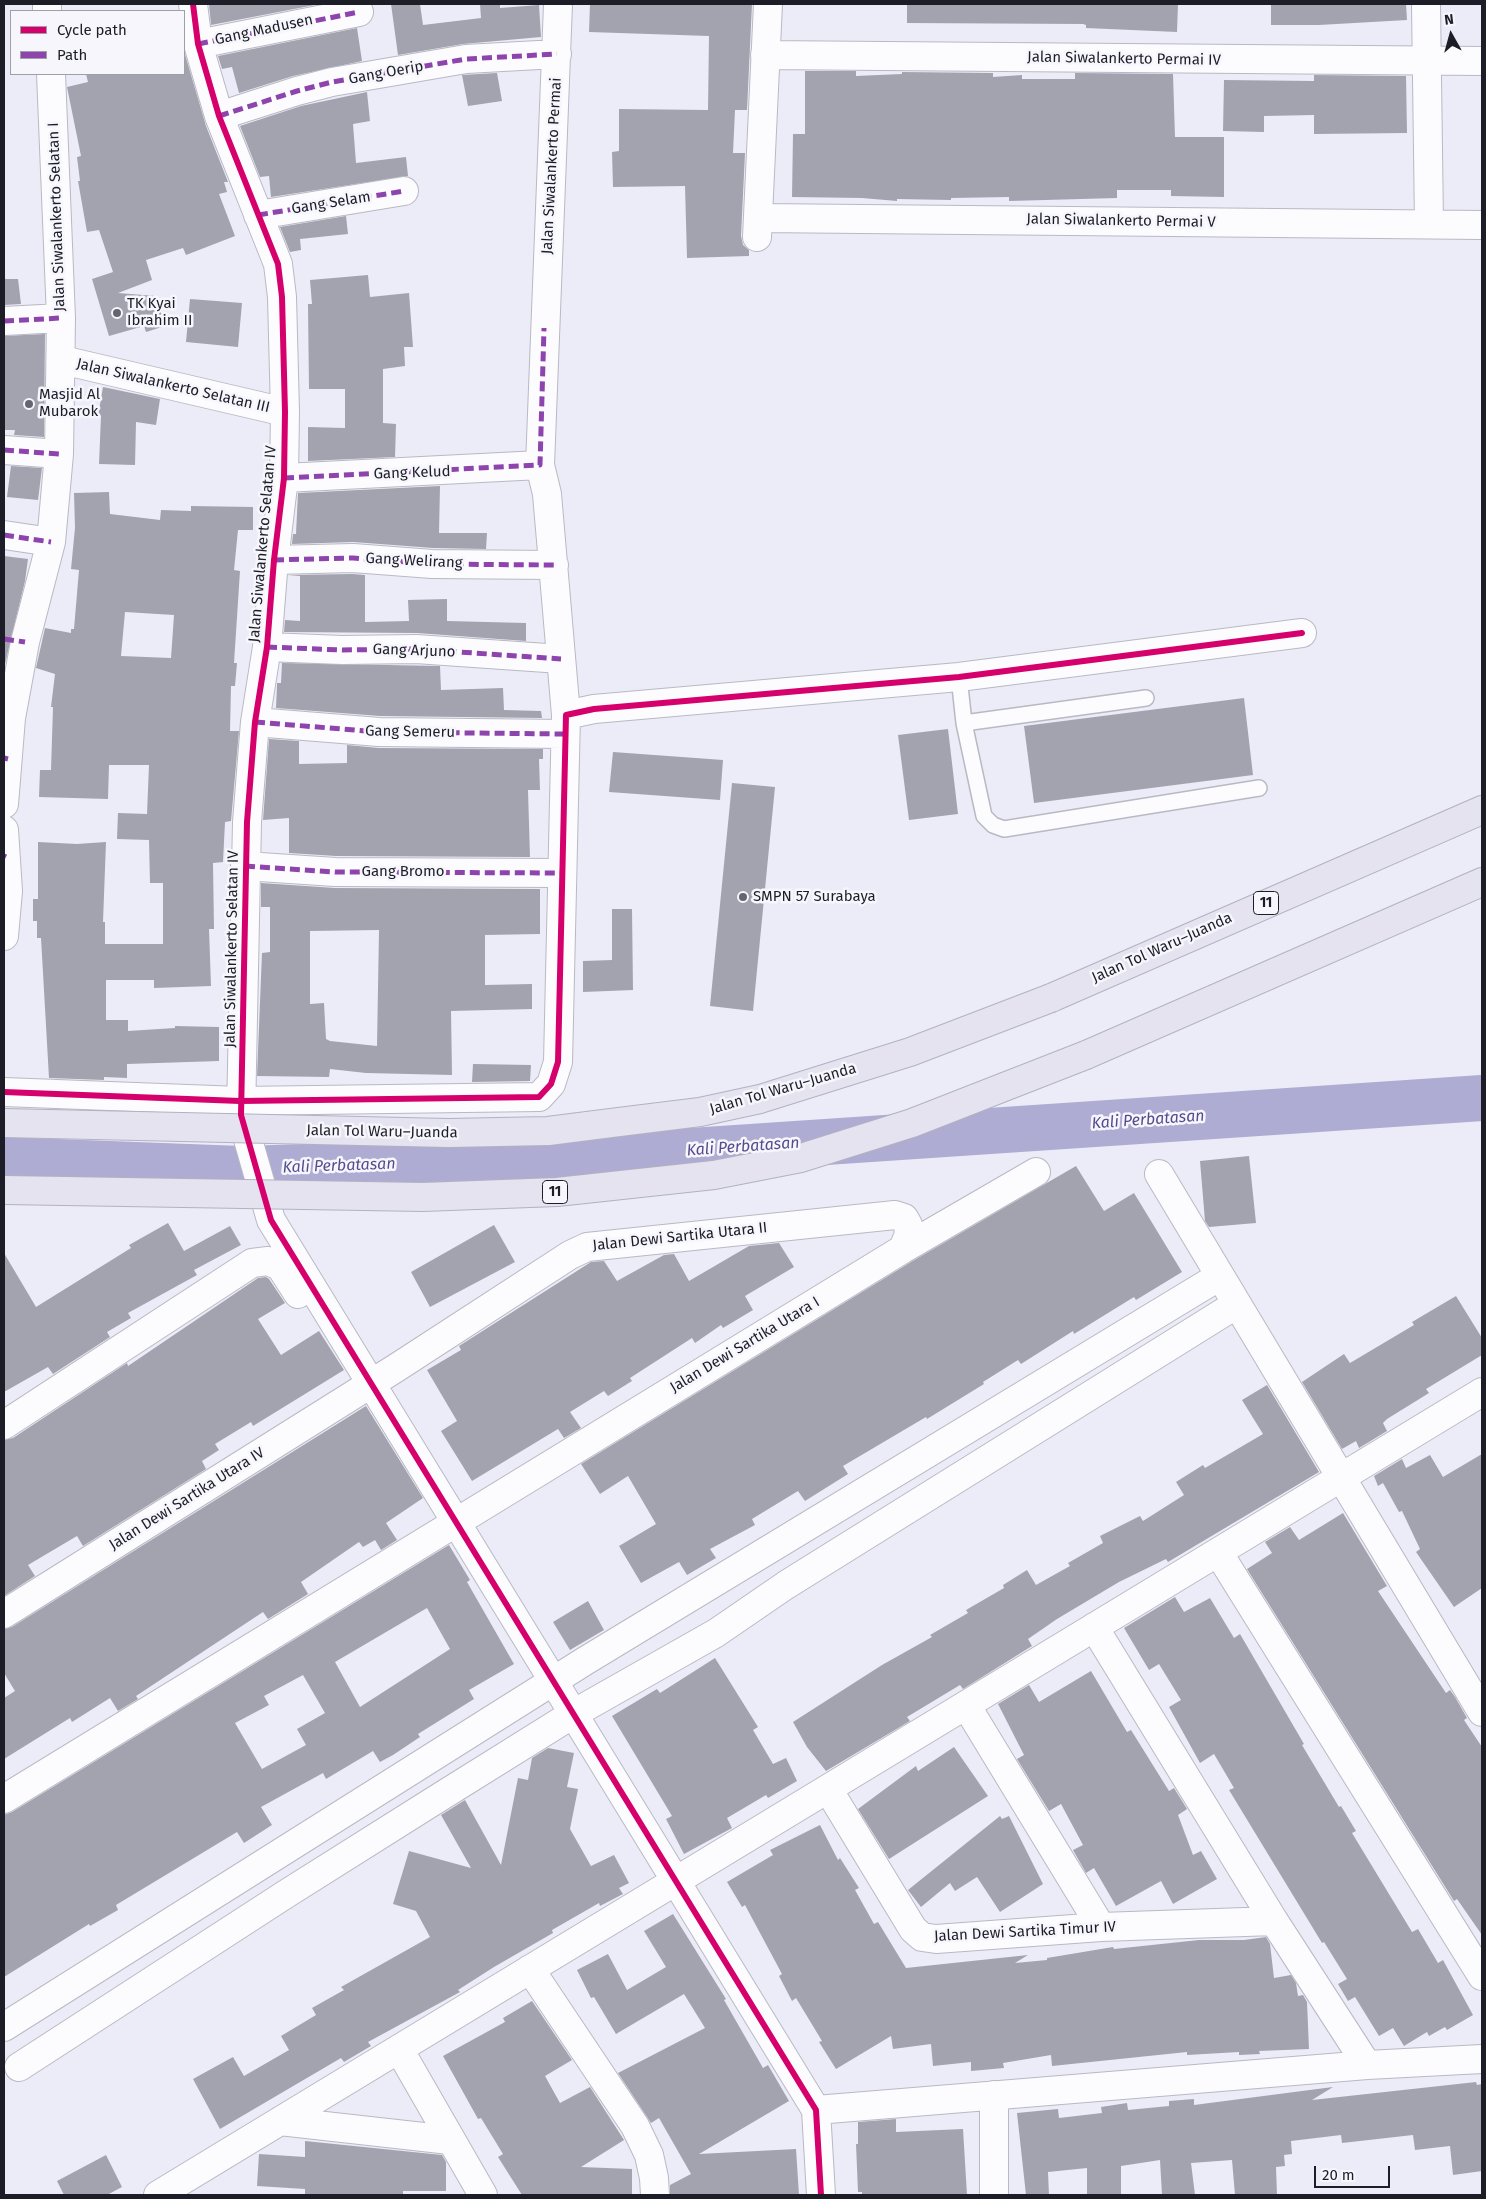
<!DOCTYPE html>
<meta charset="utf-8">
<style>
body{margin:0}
#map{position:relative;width:1486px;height:2199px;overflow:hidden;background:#ececf8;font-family:"Fira Sans",sans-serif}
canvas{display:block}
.frame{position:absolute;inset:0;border:5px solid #1d1d28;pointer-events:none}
.legend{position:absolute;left:10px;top:10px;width:175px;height:65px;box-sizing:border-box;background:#f6f6fc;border:1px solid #9f9fa7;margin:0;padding:6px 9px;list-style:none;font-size:15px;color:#1d1d28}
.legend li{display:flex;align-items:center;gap:10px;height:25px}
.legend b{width:25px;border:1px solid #9f9fa7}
.north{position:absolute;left:1426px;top:10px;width:50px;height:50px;-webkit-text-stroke:4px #f6f6fc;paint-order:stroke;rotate:353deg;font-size:14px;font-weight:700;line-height:20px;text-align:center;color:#1d1d28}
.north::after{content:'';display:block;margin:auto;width:18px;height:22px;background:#1d1d28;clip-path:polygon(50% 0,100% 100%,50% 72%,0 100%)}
.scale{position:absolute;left:1314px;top:2166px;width:76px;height:22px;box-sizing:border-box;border:2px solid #1d1d28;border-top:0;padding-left:6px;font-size:15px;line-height:18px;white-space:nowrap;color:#1d1d28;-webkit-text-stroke:4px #f6f6fc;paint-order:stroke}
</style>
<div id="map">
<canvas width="1486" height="2199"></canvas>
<div class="frame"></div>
<ul class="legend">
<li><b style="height:6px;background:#d6006c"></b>Cycle path</li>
<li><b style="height:6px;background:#8e44ad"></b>Path</li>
</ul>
<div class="north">N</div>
<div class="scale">20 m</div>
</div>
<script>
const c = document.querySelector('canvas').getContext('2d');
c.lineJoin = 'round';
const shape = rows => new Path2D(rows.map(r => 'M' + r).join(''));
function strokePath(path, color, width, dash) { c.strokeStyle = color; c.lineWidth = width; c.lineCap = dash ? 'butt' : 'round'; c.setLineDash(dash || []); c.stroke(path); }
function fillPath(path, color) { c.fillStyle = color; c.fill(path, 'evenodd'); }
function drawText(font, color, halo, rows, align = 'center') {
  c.font = font + ' "Fira Sans",sans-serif'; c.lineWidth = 5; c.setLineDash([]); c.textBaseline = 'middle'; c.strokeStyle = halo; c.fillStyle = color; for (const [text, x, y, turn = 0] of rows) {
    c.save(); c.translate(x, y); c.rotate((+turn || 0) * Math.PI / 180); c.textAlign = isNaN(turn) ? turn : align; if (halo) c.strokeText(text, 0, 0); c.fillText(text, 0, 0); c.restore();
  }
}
strokePath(shape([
 [4,1160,241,1169,572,1159,1482,1098]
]), '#aeacd2', 46);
fillPath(shape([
 [209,4,320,4,211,25],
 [391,4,420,4,423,25,481,18,480,4,500,4,500,8,539,5,541,37,463,44,398,55],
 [590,4,752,4,747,110,735,110,733,153,745,153,741,236,743,245,749,250,749,256,687,258,685,186,613,187,612,152,619,151,619,109,708,110,709,36,589,32],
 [907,4,1178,4,1177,32,1086,28,1086,25,1083,24,907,23],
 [1271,4,1406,4,1407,20,1319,25,1271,25],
 [357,28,362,61,293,76,239,93,232,67,222,69,218,56],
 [184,51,206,126,228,182,224,182,227,192,219,194,235,236,186,255,183,248,146,260,152,280,118,293,156,296,165,326,146,332,144,326,109,336,92,279,113,272,99,230,87,232,78,181,80,181,77,157,81,156,67,87,88,82,86,74,184,74],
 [805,71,856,71,856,76,902,74,902,72,993,73,993,77,1022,75,1022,79,1075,79,1075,73,1173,74,1175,137,1224,137,1224,197,1171,196,1171,190,1117,190,1117,198,1009,201,1009,197,951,198,951,200,897,199,897,201,862,198,792,197,793,134,805,134],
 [497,73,502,101,468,106,462,75],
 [1314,75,1406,76,1407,133,1314,134,1314,115,1264,116,1264,132,1223,131,1224,80,1314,81],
 [367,92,370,121,353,124,356,163,406,157,408,176,271,197,269,176,260,177,240,126,301,106],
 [346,216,348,234,300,239,301,250,290,252,280,227],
 [368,275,370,297,409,293,413,347,404,347,405,366,383,369,383,423,396,424,395,457,308,461,308,427,345,428,345,389,309,389,308,304,312,304,310,280],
 [4,279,18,279,21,304,4,305],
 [190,299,242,303,238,347,186,342],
 [45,334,44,437,14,435,15,430,4,430,4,336],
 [103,387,160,399,156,425,136,422,135,465,99,464,101,416,98,416],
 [11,466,42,468,38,500,7,497],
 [440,486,439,533,487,533,486,549,433,548,353,542,292,544,293,534,296,534,298,493],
 [109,492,110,514,160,520,161,510,191,511,191,506,253,507,253,530,238,530,234,570,240,571,234,663,237,663,235,686,231,686,230,731,239,731,231,821,225,822,223,862,213,863,214,929,209,929,211,986,154,988,154,980,106,980,106,1020,128,1020,128,1031,175,1028,175,1026,219,1027,219,1061,127,1064,127,1078,104,1077,104,1080,49,1078,41,938,37,938,37,921,33,921,33,899,38,899,38,842,77,844,106,842,103,922,105,922,105,944,163,944,163,883,150,883,149,840,117,839,118,813,147,814,149,765,109,765,108,799,39,797,40,770,51,770,53,707,51,707,55,674,36,668,45,628,71,633,71,629,74,629,79,570,71,569,75,528,74,493],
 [125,612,174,615,171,658,121,656],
 [4,556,28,559,25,581,5,664],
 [353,574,365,575,365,622,409,621,408,600,447,599,447,621,526,623,526,641,417,633,284,632,285,620,300,621,300,576,288,575],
 [282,663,440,666,441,690,503,688,504,710,541,711,542,718,380,716,276,708,277,686,277,683,281,683],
 [1244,698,1253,775,1034,803,1024,726],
 [948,729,958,814,909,820,898,735],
 [269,739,299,741,299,764,347,763,347,745,379,748,543,749,543,759,539,759,540,790,528,790,530,857,336,856,289,853,289,818,263,820],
 [613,752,723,760,720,800,609,792],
 [732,783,775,787,753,1011,710,1006],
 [261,883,335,888,540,889,540,934,485,935,485,985,532,984,532,1009,451,1011,452,1075,366,1073,330,1069,329,1077,257,1076,262,953,270,952,270,907,261,907],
 [379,930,377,1046,330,1041,326,1039,324,1003,310,1004,310,931],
 [612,909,632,909,633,990,583,992,583,961,612,960],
 [473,1064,531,1065,530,1081,472,1082],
 [1249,1156,1256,1223,1209,1227,1205,1221,1200,1161],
 [1076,1166,1104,1211,1134,1193,1182,1272,1136,1300,1134,1297,1074,1334,1073,1331,1021,1364,1018,1360,983,1382,984,1384,927,1419,926,1417,843,1466,848,1474,805,1501,798,1491,752,1519,755,1525,710,1549,716,1558,687,1575,679,1562,641,1583,619,1546,656,1524,628,1476,600,1494,581,1464,911,1262],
 [168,1223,184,1251,230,1226,241,1245,194,1270,197,1275,128,1313,131,1318,107,1332,110,1337,53,1374,48,1367,4,1392,4,1253,36,1307,131,1248,129,1245],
 [494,1225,515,1262,430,1307,411,1272],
 [779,1243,794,1267,745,1296,753,1310,723,1328,721,1325,695,1343,692,1338,630,1378,632,1381,608,1396,604,1391,570,1412,581,1428,564,1438,558,1429,472,1481,441,1431,457,1421,427,1370,461,1350,459,1346,591,1262,604,1261,617,1281,664,1255,674,1254,689,1281,749,1246],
 [266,1277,269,1279,285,1303,258,1319,281,1355,319,1331,344,1370,253,1426,251,1422,215,1444,219,1450,202,1461,206,1469,83,1546,77,1536,28,1565,35,1576,4,1596,4,1440,13,1438,127,1363,128,1366,258,1278],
 [1456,1296,1482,1338,1482,1355,1426,1389,1429,1393,1387,1419,1383,1423,1387,1431,1359,1448,1356,1441,1342,1449,1302,1382,1344,1354,1350,1363,1414,1325,1412,1322],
 [1267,1385,1319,1472,1168,1562,1166,1559,1119,1582,1057,1619,1028,1639,1032,1646,963,1689,960,1685,907,1717,910,1721,826,1771,807,1747,793,1722,882,1665,932,1637,930,1635,968,1613,966,1610,1004,1588,1003,1585,1027,1570,1036,1585,1070,1566,1068,1563,1103,1543,1100,1536,1140,1516,1143,1521,1184,1495,1176,1482,1203,1465,1205,1468,1263,1434,1242,1400],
 [366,1406,423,1498,386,1523,397,1540,381,1550,375,1540,363,1547,359,1542,301,1582,308,1594,268,1619,263,1612,136,1696,138,1699,118,1711,110,1698,72,1722,70,1718,4,1759,4,1698,15,1691,4,1673,4,1629,12,1627],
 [1482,1454,1482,1588,1454,1607,1416,1552,1420,1549,1402,1511,1399,1512,1383,1483,1378,1486,1374,1476,1402,1459,1406,1468,1430,1455,1443,1477],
 [1343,1513,1387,1586,1378,1591,1446,1693,1450,1690,1455,1697,1467,1718,1464,1720,1482,1747,1482,1935,1457,1899,1454,1901,1247,1569,1272,1553,1265,1542,1290,1527,1299,1540],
 [449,1545,470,1580,467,1582,514,1664,469,1690,474,1699,418,1734,420,1737,393,1755,380,1762,373,1751,326,1779,323,1773,261,1807,272,1825,244,1843,237,1832,116,1905,118,1910,90,1926,89,1924,4,1977,4,1815,12,1812],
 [427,1608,450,1649,360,1707,335,1662],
 [303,1675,325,1713,297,1729,306,1745,262,1769,235,1723,269,1705,264,1696],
 [1175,1597,1184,1612,1210,1598,1234,1638,1240,1634,1304,1744,1302,1745,1339,1807,1341,1806,1356,1831,1352,1833,1412,1932,1418,1929,1438,1963,1443,1960,1473,2015,1447,2030,1445,2027,1429,2036,1427,2032,1404,2046,1393,2028,1379,2036,1355,1997,1348,2001,1338,1984,1347,1979,1324,1942,1322,1943,1229,1790,1234,1788,1214,1754,1200,1763,1169,1707,1181,1700,1159,1664,1149,1670,1124,1628],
 [588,1601,604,1630,570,1650,553,1622],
 [715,1658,758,1727,753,1730,773,1764,786,1758,797,1781,768,1798,766,1795,727,1818,732,1828,684,1854,666,1819,672,1816,612,1716,657,1689,660,1693],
 [1091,1671,1127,1732,1131,1730,1169,1791,1174,1788,1187,1809,1178,1815,1193,1855,1201,1851,1217,1879,1173,1904,1161,1881,1116,1906,1094,1868,1086,1873,1073,1850,1083,1845,1061,1804,1049,1811,1017,1759,1024,1755,998,1704,1029,1685,1039,1702],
 [954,1747,988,1796,889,1859,858,1809,916,1766,918,1771],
 [548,1748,574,1753,567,1787,578,1789,570,1829,591,1866,614,1855,629,1883,619,1888,623,1894,600,1906,599,1903,552,1930,553,1933,494,1967,458,1990,460,1992,368,2042,371,2046,344,2062,341,2058,220,2129,193,2079,233,2057,244,2076,289,2050,281,2036,316,2015,312,2008,344,1990,341,1987,430,1937,416,1911,393,1904,409,1851,471,1868,441,1815,465,1800,501,1865,518,1778,528,1780,532,1758],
 [1000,1816,1002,1819,1009,1816,1043,1884,1000,1912,977,1877,955,1891,950,1883,921,1907,908,1890],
 [820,1825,838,1860,840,1858,859,1888,855,1890,874,1924,878,1922,906,1968,1028,1955,1015,1963,1047,1960,1047,1958,1113,1947,1114,1949,1199,1940,1244,1940,1266,1937,1270,1944,1274,1978,1291,1975,1296,1983,1298,1996,1303,1995,1307,2002,1309,2049,1259,2051,1260,2054,1239,2055,1239,2052,1187,2055,1187,2052,1052,2066,1051,2055,1003,2063,1004,2068,971,2071,971,2062,933,2066,931,2044,893,2049,891,2036,836,2069,819,2042,822,2041,796,1998,792,2001,779,1976,782,1974,745,1905,742,1907,727,1882,773,1855,770,1850],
 [673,1914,726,1999,724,2000,763,2068,768,2065,789,2101,699,2154,796,2149,799,2195,670,2195,670,2185,691,2174,659,2118,651,2123,618,2073,705,2028,684,1994,616,2034,594,1997,591,1998,577,1970,608,1954,627,1990,666,1967,644,1931],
 [532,2001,572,2060,545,2076,560,2103,590,2087,624,2140,581,2167,632,2169,632,2195,522,2195,498,2157,503,2154,481,2118,478,2119,443,2056,505,2022,503,2018],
 [1476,2082,1477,2085,1482,2084,1482,2171,1453,2175,1450,2146,1415,2150,1413,2135,1342,2143,1341,2135,1291,2141,1292,2154,1284,2155,1285,2166,1276,2167,1277,2195,1235,2195,1232,2160,1191,2163,1195,2195,1162,2195,1160,2160,1121,2166,1121,2195,1087,2195,1087,2168,1048,2172,1049,2195,1026,2195,1017,2113,1058,2109,1059,2118,1102,2113,1101,2107,1127,2103,1128,2110,1169,2106,1169,2101,1194,2099,1194,2105,1333,2087,1312,2100],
 [896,2119,896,2132,963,2129,967,2195,862,2195,862,2192,858,2192,856,2144,858,2144,858,2122],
 [305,2141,442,2155,446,2162,446,2191,403,2191,403,2195,305,2195,305,2189,257,2186,259,2154,305,2157],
 [106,2155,122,2187,107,2195,64,2195,57,2181]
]), '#a3a3b0');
const service = shape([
 [959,677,964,723,1146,698],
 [964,723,984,816,993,825,1004,829,1259,788]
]);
const minor = shape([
 [47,4,47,11],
 [193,4,198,44,219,116,278,264,282,297,285,412,284,478,274,560,267,647,255,722,247,822,241,1115,271,1220,816,2110,821,2195],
 [558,4,540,465,547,494,566,715],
 [1426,4,1429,224],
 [198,44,359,12],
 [765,55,1482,61],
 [219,116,297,91,332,82,466,59,557,54],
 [258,215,404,191],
 [759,218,1482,225],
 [757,237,768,4],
 [4,321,61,318],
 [62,360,285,412],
 [4,450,59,454],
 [284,478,540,465],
 [4,535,51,542],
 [274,560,353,558,432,564,554,565],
 [267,647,342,650,416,649,561,659],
 [255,722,379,732,565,734],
 [4,804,11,718,25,642,51,542,59,454,61,318,51,74],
 [4,830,8,891,4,936],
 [245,866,335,872,562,873],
 [4,1092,240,1101,539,1097,551,1084,558,1062,566,715,594,709,959,677,1302,633],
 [1159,1174,1482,1712],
 [4,1425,252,1263,268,1261,280,1266,298,1294],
 [1218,1552,1482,1976],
 [4,1614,396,1368,570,1255,587,1247,895,1215,904,1218,908,1225,909,1234,903,1249],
 [1094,1627,1274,1921,1367,2065],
 [966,1705,1101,1927],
 [828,1789,913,1929,922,1937,936,1939,1101,1927,1274,1921],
 [4,1799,903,1249,1036,1172],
 [530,1969,635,2126,649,2155,654,2178,655,2195],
 [4,2027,585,1661,1220,1276],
 [399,2049,483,2195],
 [19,2067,286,1894,440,1797,573,1714,716,1633,786,1585,1237,1304],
 [816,2110,1367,2065,1482,2059],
 [280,2121,450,2140],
 [158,2195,1482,1392],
 [994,2195,994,2095]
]);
const motorway = shape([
 [1051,998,1482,810],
 [1086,1055,1482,882]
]);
strokePath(service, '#b9b9c4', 18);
strokePath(minor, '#b9b9c4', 30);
strokePath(motorway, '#b2b1c2', 30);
strokePath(service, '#fcfcfe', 15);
strokePath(minor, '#fcfcfe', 28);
strokePath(motorway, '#e4e3ef', 28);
const motorwayBridge = shape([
 [4,1123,449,1133,548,1131,619,1122,700,1112,760,1099,910,1052,1051,998],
 [4,1190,423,1197,557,1192,714,1175,801,1158,912,1123,1086,1055]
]);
strokePath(motorwayBridge, '#b2b1c2', 30, []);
strokePath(motorwayBridge, '#e4e3ef', 28);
strokePath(shape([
 [198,44,359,12],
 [219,116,297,91,332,82,466,59,557,54],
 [258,215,404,191],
 [4,321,61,318],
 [4,450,59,454],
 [284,478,540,465,544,328],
 [4,535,51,542],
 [274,560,353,558,432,564,554,565],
 [4,639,25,642],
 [267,647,342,650,416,649,561,659],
 [255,722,379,732,565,734],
 [4,758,8,759],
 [4,856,6,857],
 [245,866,335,872,562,873],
 [4,927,5,927]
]), '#8e44ad', 5, [10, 5]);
strokePath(shape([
 [193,4,198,44,219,116,278,264,282,297,285,412,284,478,274,560,267,647,255,722,247,822,241,1115,271,1220,816,2110,821,2195],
 [4,1092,240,1101,539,1097,551,1084,558,1062,566,715,594,709,959,677,1302,633]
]), '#d6006c', 6);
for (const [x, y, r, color] of [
 [117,313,5,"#656571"],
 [29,404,5,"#656571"],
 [743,897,5,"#656571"]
]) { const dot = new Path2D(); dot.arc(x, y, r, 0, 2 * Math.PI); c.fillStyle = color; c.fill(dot); strokePath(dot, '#f6f6fc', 2); }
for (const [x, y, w] of [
 [1266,903,25],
 [555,1192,25]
]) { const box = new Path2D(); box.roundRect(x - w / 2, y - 11.5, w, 23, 4); c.fillStyle = '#f6f6fc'; c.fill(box); strokePath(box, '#1d1d28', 1); }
drawText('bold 14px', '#1d1d28', null, [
 ["11",1266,903],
 ["11",555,1192]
]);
drawText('15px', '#1d1d28', '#f6f6fc', [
 ["Gang Madusen",264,30,-12],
 ["Jalan Siwalankerto Permai IV",1124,59,1],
 ["Gang Oerip",386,73,-10],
 ["Jalan Siwalankerto Permai",552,166,-87],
 ["Gang Selam",331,203,-9],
 ["Jalan Siwalankerto Selatan I",57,217,-92],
 ["Jalan Siwalankerto Permai V",1121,221,1],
 ["Jalan Siwalankerto Selatan III",173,386,13],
 ["Gang Kelud",412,473,-2],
 ["Jalan Siwalankerto Selatan IV",263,544,-85],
 ["Gang Welirang",414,561,3],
 ["Gang Arjuno",414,651,2],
 ["Gang Semeru",410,732,1],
 ["Gang Bromo",403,872],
 ["Jalan Tol Waru–Juanda",1162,948,-24],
 ["Jalan Siwalankerto Selatan IV",232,949,-89],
 ["Jalan Tol Waru–Juanda",783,1089,-16],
 ["Jalan Tol Waru–Juanda",382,1132,1],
 ["Jalan Dewi Sartika Utara II",680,1237,-6],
 ["Jalan Dewi Sartika Utara I",745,1345,-31],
 ["Jalan Dewi Sartika Utara IV",187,1499,-32],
 ["Jalan Dewi Sartika Timur IV",1025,1932,-3]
]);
drawText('15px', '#1d1d28', '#f6f6fc', [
 ["TK Kyai",127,304],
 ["Ibrahim II",127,321],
 ["Masjid Al",39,395],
 ["Mubarok",39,412],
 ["SMPN 57 Surabaya",753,897]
], 'left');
drawText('italic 16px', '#544d8d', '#f6f6fc', [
 ["Kali Perbatasan",1148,1120,-4],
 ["Kali Perbatasan",743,1147,-4],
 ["Kali Perbatasan",339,1166,-2]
]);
</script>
